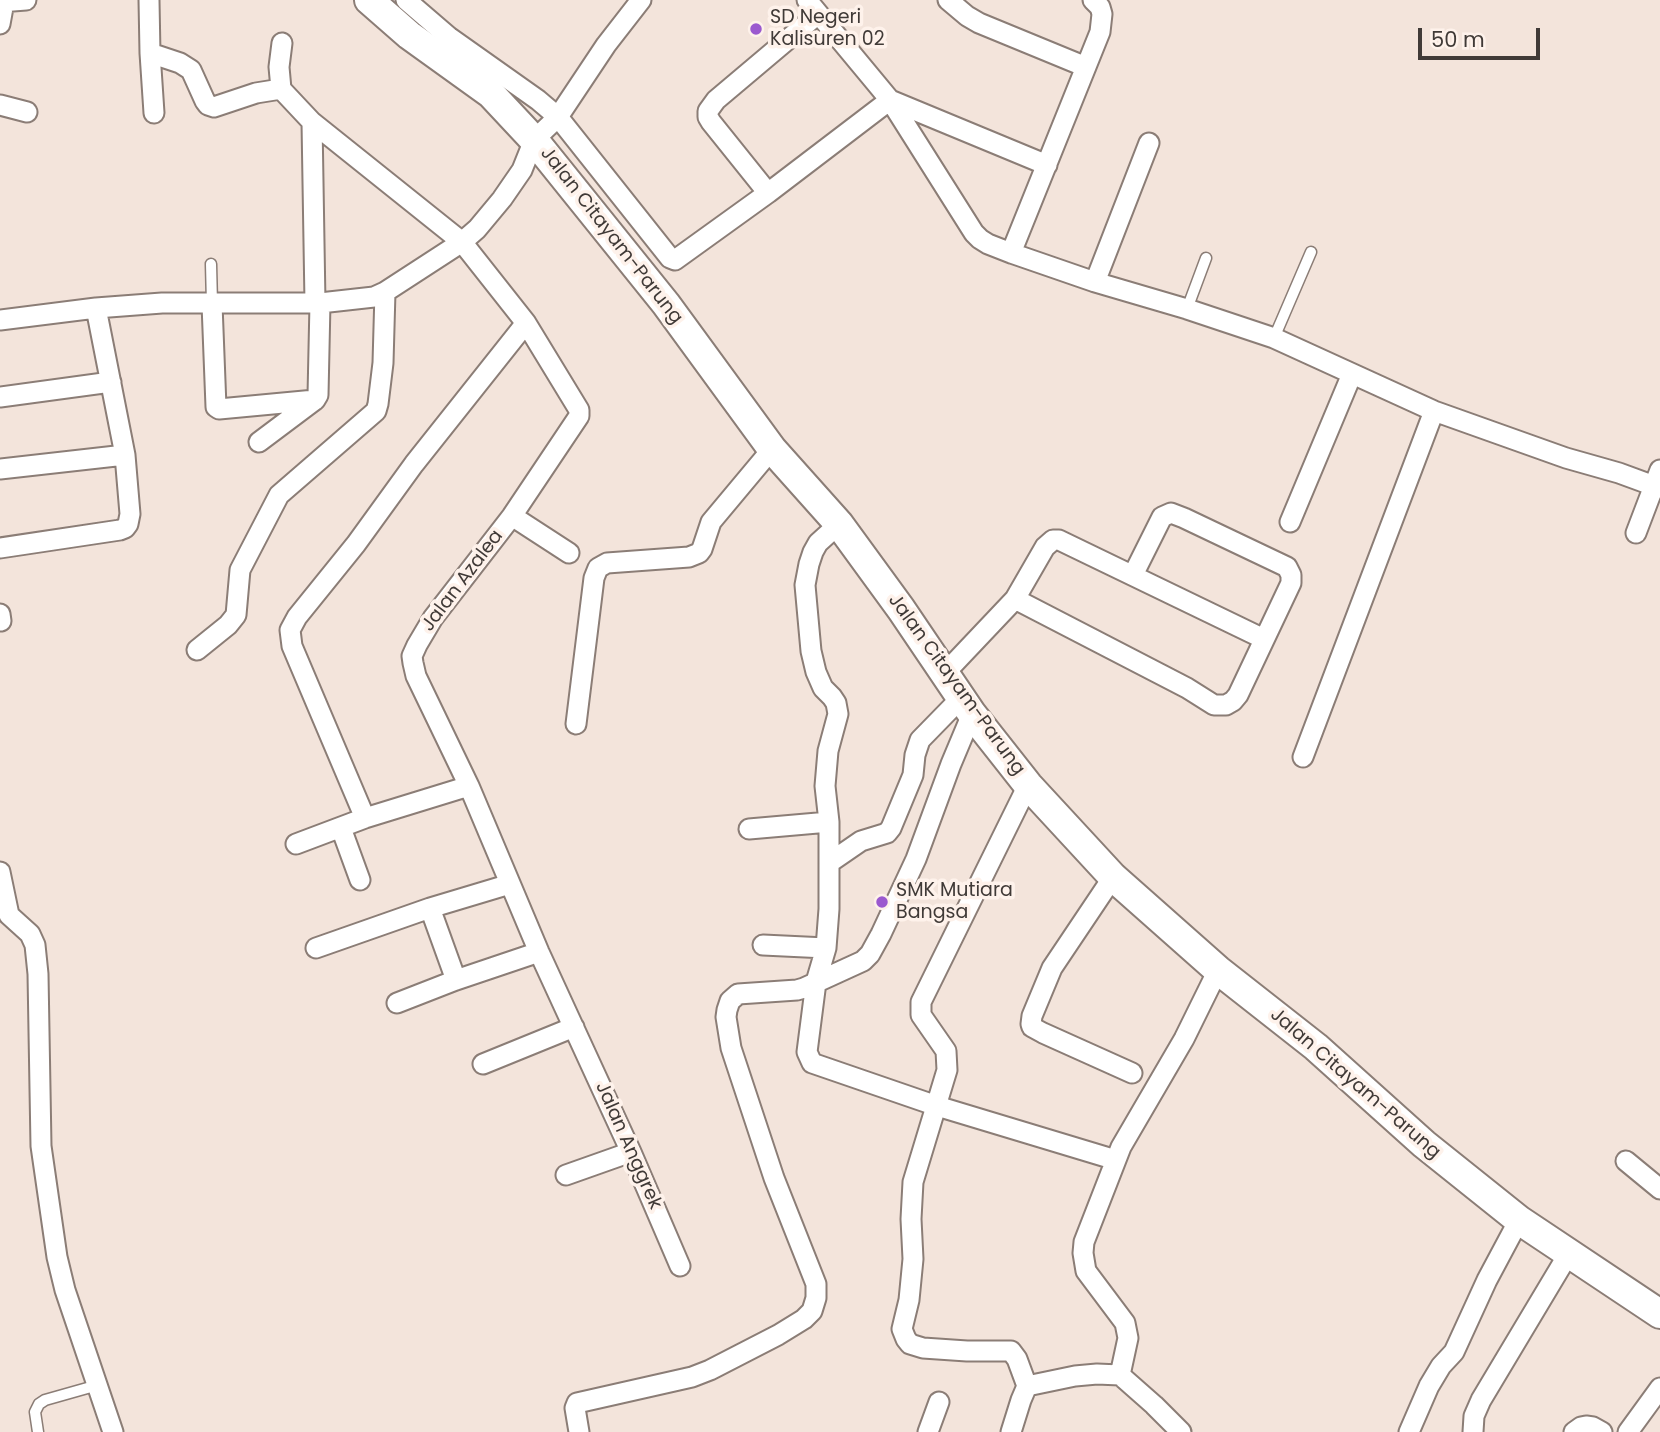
<!DOCTYPE html>
<style>
body{margin:0}
#map{position:relative;width:1660px;height:1432px;overflow:hidden;background:#f3e4db;font-family:Poppins,sans-serif}
canvas{display:block}
.scale{position:absolute;left:1418px;top:28px;width:122px;height:32px;box-sizing:border-box;border:4px solid #403a37;border-top:0;padding-left:9px;font-size:21px;line-height:24px;white-space:nowrap;color:#403a37;-webkit-text-stroke:5px #fef2eb;paint-order:stroke}
</style>
<div id="map">
<canvas width="1660" height="1432"></canvas>
<div class="scale">50 m</div>
</div>
<script>
const c = document.querySelector('canvas').getContext('2d');
c.lineJoin = 'round';
const shape = rows => new Path2D(rows.map(r => 'M' + r).join(''));
function strokePath(path, color, width, dash) { c.strokeStyle = color; c.lineWidth = width; c.lineCap = dash ? 'butt' : 'round'; c.setLineDash(dash || []); c.stroke(path); }
function drawText(font, color, halo, rows, align = 'center') {
  c.font = font + ' Poppins,sans-serif'; c.lineWidth = 7; c.setLineDash([]); c.textBaseline = 'middle'; c.strokeStyle = halo; c.fillStyle = color; for (const [text, x, y, turn = 0] of rows) {
    c.save(); c.translate(x, y); c.rotate((+turn || 0) * Math.PI / 180); c.textAlign = isNaN(turn) ? turn : align; if (halo) c.strokeText(text, 0, 0); c.fillText(text, 0, 0); c.restore();
  }
}
const service = shape([
 [211,264,212,304],
 [1187,309,1206,258],
 [1274,338,1311,252],
 [38,1432,35,1412,39,1404,45,1400,98,1385]
]);
const minor = shape([
 [149,0,150,53,180,63,191,70,205,101,208,105,214,107,256,93,281,89],
 [406,0,449,37,538,100,558,117,670,258,675,260,768,193,890,100,807,0],
 [948,0,967,16,979,23,1086,67],
 [0,2,26,0],
 [0,24,4,2],
 [282,43,279,67,281,89,312,122,462,242,526,323,579,410,579,416,512,516,433,618,417,645,412,656,413,663,416,676,469,786,539,952,631,1152,680,1266],
 [150,53,154,113],
 [890,100,974,233,980,239,988,244,1011,253,1095,282,1187,309,1274,338,1434,411,1566,458,1619,473,1660,488],
 [890,100,1047,165],
 [0,105,27,112],
 [312,122,315,303],
 [768,193,711,122,708,117,708,111,716,100,818,14],
 [1011,253,1100,32,1102,14,1100,7,1093,0],
 [1095,282,1149,143],
 [212,304,216,407,219,409,315,400,259,442],
 [0,320,96,308,162,303,320,303,374,297,385,292,462,242,477,229,502,199,522,170,534,140,558,117,606,45,641,0],
 [0,397,111,382],
 [315,400,318,395,320,303],
 [0,469,125,455],
 [512,516,569,553],
 [1290,522,1352,374],
 [1636,533,1660,470],
 [0,548,120,530,125,528,128,524,130,514,125,455,96,308],
 [1015,599,1045,547,1053,540,1059,540,1264,639],
 [0,614,1,621],
 [197,650,228,625,236,615,240,570,279,495,376,411,378,404,383,363,385,292],
 [944,674,1015,599,1187,688,1214,705,1226,705,1233,701,1238,695,1291,583,1291,575,1287,567,1184,518,1171,513,1162,517,1133,575],
 [576,724,594,578,598,568,607,563,689,557,699,553,702,549,711,522,772,449],
 [1303,757,1434,411],
 [365,818,292,646,290,630,297,617,356,544,414,464,526,323],
 [341,828,360,880],
 [749,829,829,822],
 [296,844,365,818,469,786],
 [829,863,861,841,887,833,891,828,913,775,915,755,920,740,961,698],
 [0,872,9,915,30,934,35,945,38,974,41,1146,57,1257,65,1290,113,1432],
 [1113,877,1052,968,1032,1016,1031,1024,1032,1027,1043,1033,1132,1073],
 [430,908,456,980],
 [763,945,826,948,829,909,829,822,825,786,828,751,838,714,836,703,832,697,823,688,816,672,811,651,805,585,809,564,813,552,818,543,839,524],
 [316,948,430,908,510,884],
 [826,948,816,982,807,1052,812,1063,937,1106,1116,1160],
 [397,1003,456,980,539,952],
 [483,1064,574,1027],
 [1626,1161,1660,1189],
 [566,1175,631,1152],
 [1027,1386,1017,1359,1011,1351,967,1351,923,1348,910,1344,906,1339,902,1329,909,1300,913,1259,911,1219,913,1182,947,1070,946,1051,921,1015,921,1002,1028,785],
 [579,1432,575,1408,577,1403,692,1377,710,1370,778,1335,804,1319,812,1311,816,1298,816,1284,774,1178,731,1048,726,1017,727,1010,730,1001,738,994,797,990,804,988,863,961,870,954,881,934,916,859,951,764,972,714],
 [928,1432,939,1402],
 [1011,1432,1021,1400,1027,1386,1075,1376,1097,1374,1120,1375],
 [1181,1432,1154,1405,1120,1375,1128,1338,1125,1323,1086,1271,1083,1253,1084,1242,1121,1147,1184,1039,1218,970],
 [1409,1432,1429,1386,1441,1366,1454,1352,1487,1280,1519,1220],
 [1473,1432,1474,1416,1481,1400,1569,1253],
 [1574,1432,1581,1427,1586,1426,1593,1427,1602,1432],
 [1628,1432,1660,1388]
]);
const secondary = shape([
 [369,0,409,35,491,94,534,140,666,304,772,449,839,524,901,609,972,714,1028,785,1113,877,1218,970,1316,1047,1424,1144,1519,1220,1660,1314]
]);
strokePath(service, '#8b7d76', 13);
strokePath(minor, '#8b7d76', 23);
strokePath(secondary, '#8b7d76', 32);
strokePath(service, '#fff', 10);
strokePath(minor, '#fff', 19);
strokePath(secondary, '#fff', 28);
for (const [x, y, r, color] of [
 [756,29,7,"#9b59cf"],
 [882,902,7,"#9b59cf"]
]) { const dot = new Path2D(); dot.arc(x, y, r, 0, 2 * Math.PI); c.fillStyle = color; c.fill(dot); strokePath(dot, '#fef2eb', 2.5); }
drawText('19px', '#403a37', '#fef2eb', [
 ["SD Negeri",770,18],
 ["Kalisuren 02",770,40],
 ["SMK Mutiara",896,891],
 ["Bangsa",896,913]
], 'left');
drawText('19px', '#403a37', '#fef2eb', [
 ["Jalan Citayam-Parung",611,236,52],
 ["Jalan Azalea",463,581,-53],
 ["Jalan Citayam-Parung",956,685,54],
 ["Jalan Citayam-Parung",1355,1084,41],
 ["Jalan Anggrek",628,1146,66]
]);
</script>
